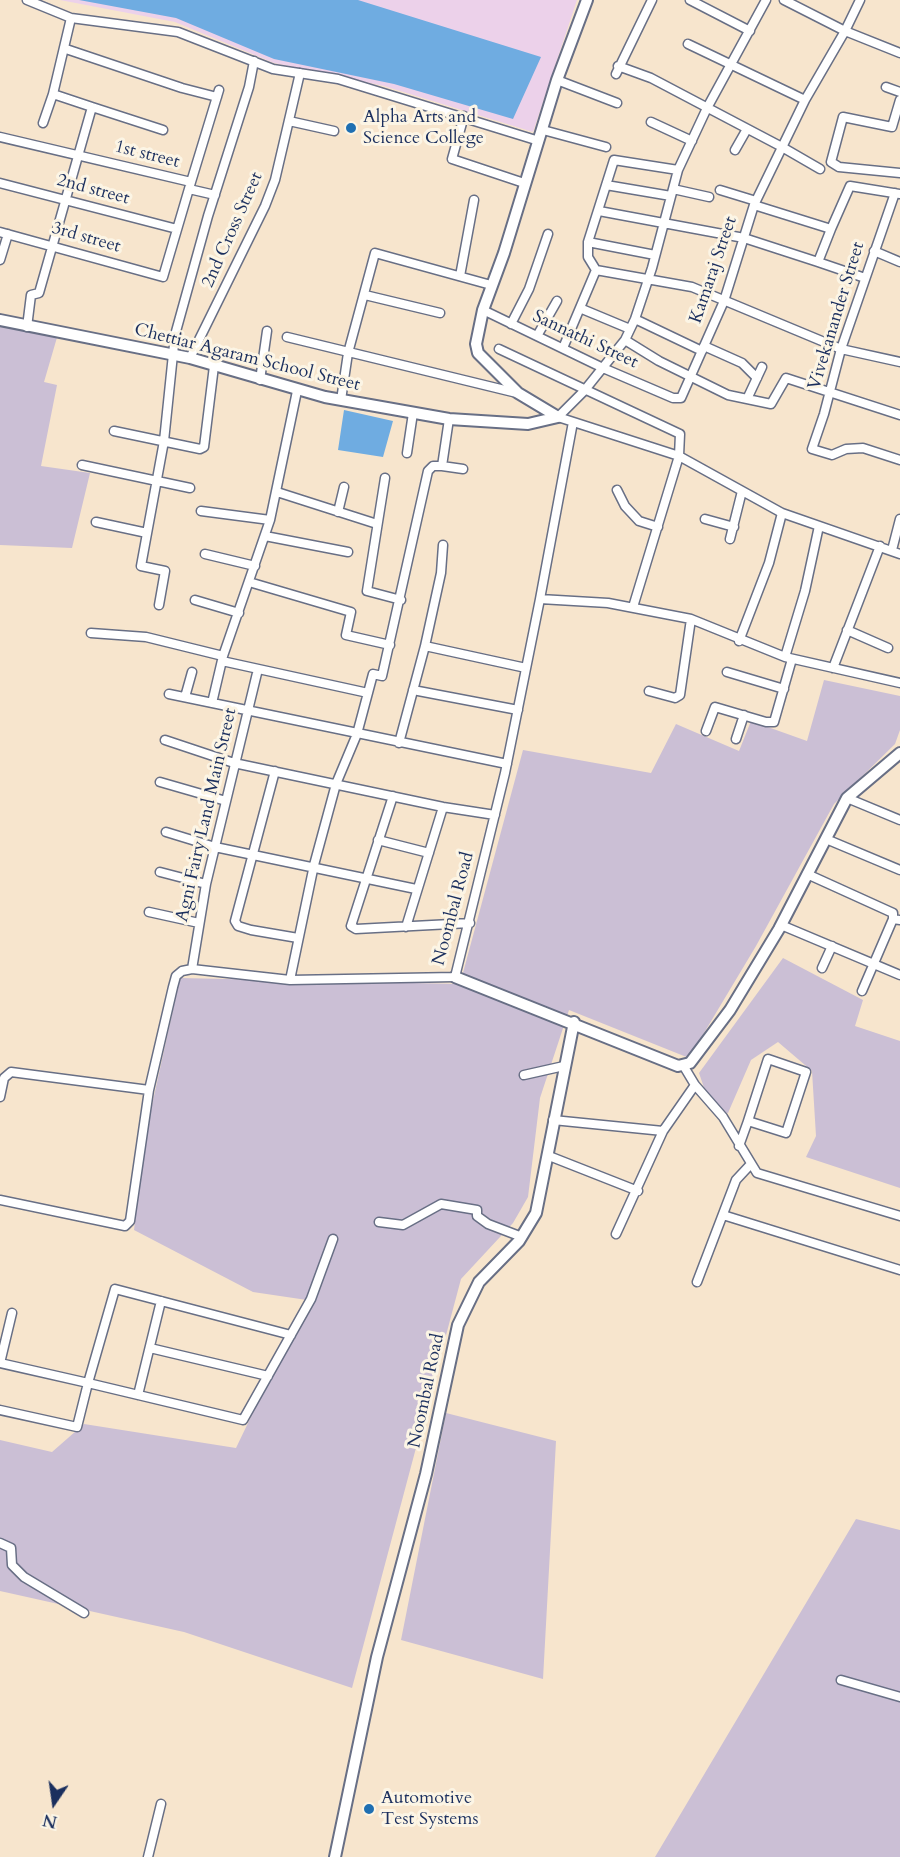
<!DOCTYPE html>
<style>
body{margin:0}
#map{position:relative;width:900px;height:1857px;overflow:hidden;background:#f7e5cd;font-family:Cardo,serif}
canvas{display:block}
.north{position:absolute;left:24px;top:1773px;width:60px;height:60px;-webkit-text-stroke:4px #fcf5e5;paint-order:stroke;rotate:193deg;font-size:16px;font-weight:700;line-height:24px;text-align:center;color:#1b2f5e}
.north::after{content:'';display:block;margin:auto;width:21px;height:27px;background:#1b2f5e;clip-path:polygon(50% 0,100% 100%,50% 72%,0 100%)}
</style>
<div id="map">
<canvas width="900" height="1857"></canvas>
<div class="north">N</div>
</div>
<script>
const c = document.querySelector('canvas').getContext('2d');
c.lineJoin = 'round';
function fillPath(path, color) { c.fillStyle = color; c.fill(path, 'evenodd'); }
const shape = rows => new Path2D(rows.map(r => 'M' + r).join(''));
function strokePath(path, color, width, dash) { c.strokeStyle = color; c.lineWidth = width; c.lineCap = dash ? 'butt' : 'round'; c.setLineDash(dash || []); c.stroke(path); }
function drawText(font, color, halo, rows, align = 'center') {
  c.font = font + ' Cardo,serif'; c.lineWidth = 6; c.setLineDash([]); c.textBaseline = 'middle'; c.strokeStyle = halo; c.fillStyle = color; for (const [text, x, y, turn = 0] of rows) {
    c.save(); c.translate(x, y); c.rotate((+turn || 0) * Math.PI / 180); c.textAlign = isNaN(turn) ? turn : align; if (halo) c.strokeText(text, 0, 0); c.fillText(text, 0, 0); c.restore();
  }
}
fillPath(shape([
 [60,0,577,0,533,132,384,86,274,63,175,22]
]), '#ecd1ea');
fillPath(shape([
 [0,324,58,334,44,382,57,385,41,466,90,473,72,548,0,545],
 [824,680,900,696,900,730,895,744,834,804,756,946,689,1058,569,1010,540,1098,528,1197,513,1223,461,1279,352,1688,184,1632,0,1591,0,1440,52,1452,84,1424,236,1448,307,1300,253,1292,134,1230,145,1137,180,978,460,984,523,750,651,773,676,724,739,751,751,721,807,741],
 [783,958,863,1000,855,1026,900,1041,900,1188,806,1157,816,1136,812,1071,778,1042,751,1060,728,1113,712,1111,699,1073],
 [446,1413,556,1441,543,1679,401,1640],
 [856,1519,900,1530,900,1857,655,1857]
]), '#cbbfd5');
fillPath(shape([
 [79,0,358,0,541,57,513,119,394,84,274,59,176,18],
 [344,410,393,421,383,457,338,450]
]), '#6face1');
const street = shape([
 [27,0,71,18,178,32,273,69,338,79,539,141],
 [690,0,750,31],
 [766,0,707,108,678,170,652,268,635,319,625,340,584,391,558,417,679,456,782,513,900,554],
 [784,0,845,31,900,53],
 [688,44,805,100],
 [66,49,182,88,217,97],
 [618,66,651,78,782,147,820,169],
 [616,74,652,0],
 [557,80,617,103],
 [886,87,900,92],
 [900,100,892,127,843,117,831,162,839,167,900,173],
 [92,107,163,130],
 [464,116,452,159,524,183],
 [289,121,334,131],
 [651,122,692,141],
 [43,123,53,94],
 [543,130,606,147],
 [0,137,191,182,163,277,0,232],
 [735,150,747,129],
 [191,182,219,90],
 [0,183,177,229],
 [606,185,671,196],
 [189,189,215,195],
 [673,189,709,197],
 [720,190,756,201],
 [895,193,841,349,824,414,812,449,832,455,846,449,863,448,900,460],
 [754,205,831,229],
 [599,211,744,238,818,262],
 [588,242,655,255],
 [874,251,900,262],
 [0,260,8,234],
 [596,270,692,287,841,349,900,362],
 [596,270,588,257,588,242,614,160,678,170],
 [460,276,474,200],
 [865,278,818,262,831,229,850,186,900,194],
 [365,295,440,313],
 [582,309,630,329],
 [483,310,603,368,673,398,681,398,724,301,754,205,805,100,845,31,860,0],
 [635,319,702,351],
 [511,324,529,289,548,234],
 [27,327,31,295,39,293,92,107,53,94,71,18],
 [537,336,557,301],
 [287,337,517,393],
 [625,340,659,361,728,395,771,404,786,378,900,415],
 [704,346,742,363,757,378],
 [563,348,596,270],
 [499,349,680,434,679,456,633,607],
 [190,358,265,206,275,180,300,73],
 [260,380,267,331],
 [748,397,762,367],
 [341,400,348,353,375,253,491,285],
 [449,419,442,466,463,469],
 [114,431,200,449,204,447,214,366],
 [407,453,413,413],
 [82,465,190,488],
 [385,478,367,591,401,600],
 [617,490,625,506,639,521,658,527],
 [277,492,377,524],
 [201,511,270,520],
 [338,512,344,487],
 [705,519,734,527],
 [96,522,147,533],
 [265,536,348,552],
 [730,539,742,491],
 [892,550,900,519],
 [205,554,255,566],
 [249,582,351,612,346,635,390,645],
 [540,599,573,422],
 [195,600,239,613],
 [159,605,165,571,141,566,164,441,175,335,208,216,249,87,254,61],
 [847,630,888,648],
 [91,633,146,637,223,656],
 [739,641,769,563,782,513],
 [425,646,441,573,443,545],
 [785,657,805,591,819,526],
 [222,661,368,693],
 [833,668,880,546],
 [727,672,784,689],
 [413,690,518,710],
 [649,691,675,698,680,695,691,619],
 [169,694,507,764],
 [185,697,192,672],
 [212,703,223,656,270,520,297,391],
 [706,731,715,707,766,722,774,722,792,659],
 [736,739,744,715],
 [165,740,234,763,443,807,495,815],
 [399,743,425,646,526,668],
 [275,771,235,921,238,926,251,930,298,938],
 [160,782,226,801],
 [393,796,351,926,356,929,470,923],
 [847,798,900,820],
 [166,832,215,847,416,889],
 [826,839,900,870],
 [378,840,429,853],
 [160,872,206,884],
 [807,874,893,913,893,919],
 [149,912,199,923],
 [781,925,900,975],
 [406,927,443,807],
 [822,968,832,946],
 [192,969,206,884,258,669],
 [290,980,314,865,336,784,357,734,373,674,382,676,428,471,433,466,442,466],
 [862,991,893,919,900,920],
 [683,1065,695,1085,723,1117,757,1173,900,1216],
 [524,1075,564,1066],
 [0,1097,4,1078,11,1072,149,1090],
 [553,1120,663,1131],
 [739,1146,748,1121,786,1133,806,1072,768,1059,748,1121],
 [549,1156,638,1191],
 [0,1200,125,1226,130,1221,149,1090,173,987,176,976,182,971,192,969,290,980,455,977,505,773,540,599,608,603,691,619,785,657,900,683],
 [723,1215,900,1270],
 [379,1222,403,1225,441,1204,477,1210,477,1216,488,1224,522,1237],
 [616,1234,663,1131,695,1085],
 [697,1282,736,1180,750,1165],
 [150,1348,268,1376],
 [0,1363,88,1383,115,1289,291,1335],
 [0,1363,12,1313],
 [138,1395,161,1301],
 [0,1410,77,1427,88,1383,243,1420,311,1299,333,1239],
 [0,1543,11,1548,12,1565,24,1577,84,1613],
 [841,1680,900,1697],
 [148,1857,161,1804]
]);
const secondary = shape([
 [0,320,190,358,325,397,449,419,528,424,558,417],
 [558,417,518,393,478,353,476,344,483,310,504,253,557,80,587,0],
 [455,977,678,1066,690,1063,730,1010,779,929,847,798,900,753],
 [335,1857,377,1657,426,1474,458,1325,479,1282,519,1241,536,1213,574,1022]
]);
strokePath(street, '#686f85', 11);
strokePath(secondary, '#686f85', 14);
strokePath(street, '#fff', 8);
strokePath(secondary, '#fff', 10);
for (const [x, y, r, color] of [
 [351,128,6,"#1f6fb2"],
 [369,1809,6,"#1f6fb2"]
]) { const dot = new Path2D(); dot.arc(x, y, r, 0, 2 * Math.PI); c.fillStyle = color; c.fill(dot); strokePath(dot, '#fcf5e5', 2); }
drawText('18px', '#1b2f5e', '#fcf5e5', [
 ["Alpha Arts and",363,118],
 ["Science College",363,139],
 ["Automotive",381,1799],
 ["Test Systems",381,1820]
], 'left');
drawText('18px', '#1b2f5e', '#fcf5e5', [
 ["1st street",147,155,14],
 ["2nd street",93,190,15],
 ["2nd Cross Street",233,230,-66],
 ["3rd street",86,238,16],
 ["Kamaraj Street",714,270,-71],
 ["Vivekanander Street",837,316,-73],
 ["Sannathi Street",585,340,25],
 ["Chettiar Agaram School Street",247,358,14],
 ["Agni Fairy Land Main Street",207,815,-77],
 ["Noombal Road",454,909,-75],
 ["Noombal Road",427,1391,-78]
]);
</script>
